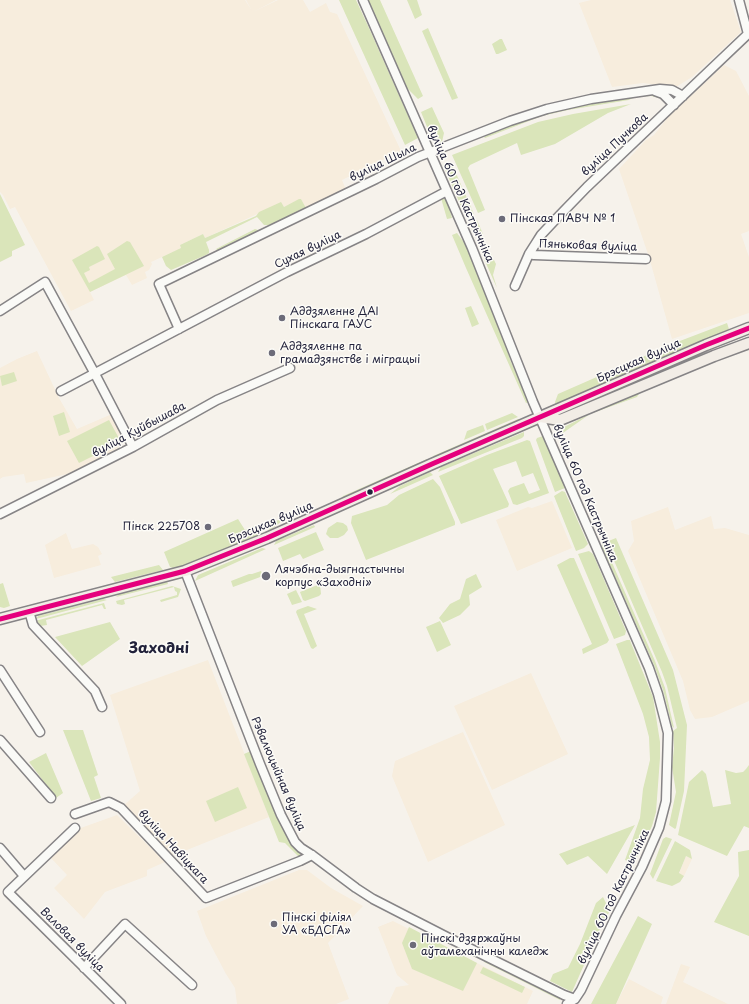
<!DOCTYPE html>
<meta charset="utf-8">
<style>
body{margin:0}
canvas{display:block;background:#f6f2eb}
</style>
<canvas width="749" height="1004"></canvas>
<script>
const c = document.querySelector('canvas').getContext('2d');
c.lineJoin = 'round';
function fillPath(path, color) { c.fillStyle = color; c.fill(path, 'evenodd'); }
const shape = rows => new Path2D(rows.map(r => 'M' + r).join(''));
function strokePath(path, color, width, dash) { c.strokeStyle = color; c.lineWidth = width; c.lineCap = dash ? 'butt' : 'round'; c.setLineDash(dash || []); c.stroke(path); }
function drawText(font, color, halo, rows, align = 'center') {
  c.font = font + ' "Playpen Sans",sans-serif'; c.lineWidth = 3; c.setLineDash([]); c.textBaseline = 'middle'; c.strokeStyle = halo; c.fillStyle = color; for (const [text, x, y, turn = 0] of rows) {
    c.save(); c.translate(x, y); c.rotate((+turn || 0) * Math.PI / 180); c.textAlign = isNaN(turn) ? turn : align; if (halo) c.strokeText(text, 0, 0); c.fillText(text, 0, 0); c.restore();
  }
}
fillPath(shape([
 [0,0,245,0,252,11,246,0,276,0,253,12,278,0,303,0,310,12,326,3,330,12,337,14,401,151,342,180,346,190,306,208,301,199,284,207,281,203,205,238,203,234,180,245,182,248,151,262,152,264,149,270,145,272,147,278,132,285,126,275,90,292,94,300,71,311,15,207,10,209,3,195,0,192],
 [591,0,730,0,741,32,692,77,676,87,643,83,612,87,579,3],
 [724,65,736,71,749,96,749,231,741,234,749,257,749,313,672,339,649,257,619,169,646,140,654,135,669,116],
 [37,351,59,398,77,429,112,414,124,438,124,441,118,448,72,473,26,483,24,474,3,477,0,479,0,368,17,359],
 [552,501,572,548,517,571,496,520,528,507,532,508],
 [668,507,675,530,711,516,714,529,725,528,749,535,749,701,712,717,695,719,690,710,683,681,628,551,634,541,631,521],
 [66,533,72,549,93,544,98,547,102,554,98,556,101,565,54,578,45,545],
 [208,660,269,817,172,856,123,806,140,791,110,695],
 [531,673,568,754,492,790,454,706],
 [463,732,505,825,428,862,392,776,395,761],
 [117,815,165,862,147,870,147,876,105,892,84,919,54,888,67,875,50,857,78,829],
 [686,856,692,859,684,876,679,874],
 [299,870,307,870,331,888,363,906,328,943,349,999,336,1004,237,1004,235,988,226,974,206,936,197,911],
 [393,921,533,991,527,1004,388,1004,396,987,409,985,397,975,378,927],
 [681,964,690,967,683,982,728,1004,666,1004],
 [629,979,663,997,661,1004,616,1004]
]), '#f7eddd');
fillPath(shape([
 [339,0,356,0,369,28,418,138,405,145],
 [368,0,380,0,423,96,418,99,407,88],
 [407,0,417,0,422,15,415,19],
 [428,28,458,98,452,100,422,31],
 [500,39,502,39,507,50,498,54,496,54,492,44],
 [644,95,655,95,661,96,663,99,651,96,635,97,629,100,568,110,542,116,485,138,484,137,498,129,547,112,574,106],
 [631,104,608,113,555,144,521,155,517,143,470,165,468,168,485,210,478,213,452,155,538,122,573,114],
 [432,107,444,133,442,142,435,142,432,139,421,112],
 [451,162,474,214,466,215,464,213,443,165],
 [0,194,25,245,12,251,12,256,0,262],
 [441,198,447,200,452,218,447,219],
 [299,199,301,199,306,208,269,225,264,225,257,217,206,242,209,250,209,253,206,255,171,270,166,266,162,257,181,248,180,245,203,234,205,238,256,216,259,212,281,202,284,207],
 [477,220,483,234,479,236,473,233,471,227,473,222],
 [255,229,258,230,258,231,219,250,217,250,216,249],
 [457,233,466,245,498,324,511,362,529,402,526,403,466,268,452,235],
 [127,241,130,242,144,266,90,292,72,260,97,246,99,247,105,259,89,267,90,270,84,273,89,283,115,269,107,254],
 [490,252,496,264,493,275,497,288,484,259,486,254],
 [471,306,479,324,472,327,465,308],
 [727,323,729,329,726,331,556,406,555,402,558,394,672,344],
 [704,351,705,351,704,353,638,382,636,381],
 [14,372,17,381,2,386,0,376],
 [640,392,637,397,590,414,560,435,558,430,604,407],
 [64,412,70,432,59,436,53,416],
 [512,413,518,417,487,430,485,424],
 [518,419,520,419,520,421,436,457,433,456],
 [109,420,121,442,79,463,67,441],
 [483,425,485,431,464,440,467,431],
 [524,432,524,436,522,438,438,472,441,467],
 [543,436,565,488,555,492,536,440,537,438],
 [527,440,530,441,549,493,517,505,513,504,508,491,510,488,524,483,529,494,540,490,533,473,522,477,516,461,493,469,509,504,508,507,461,524,439,476,487,455],
 [427,459,428,461,340,501,343,496],
 [430,472,433,475,390,494,400,486],
 [433,479,440,487,455,522,455,525,366,560,351,523,352,516,387,505,399,495],
 [562,491,565,492,588,544,584,548,576,551,554,496],
 [238,519,245,530,259,524,262,531,259,535,184,566,173,568,170,567,164,552],
 [283,520,271,530,268,529,265,525,265,522,268,521],
 [337,522,343,523,347,526,348,530,344,535,338,538,330,538,326,534,328,528],
 [314,525,315,527,274,545,276,541],
 [316,532,324,550,303,559,300,554,283,561,278,548],
 [616,538,673,670,687,725,684,791,676,828,675,829,669,825,676,792,672,767,674,748,673,731,677,728,667,686,662,672,606,542],
 [603,542,655,661,665,688,674,728,672,726,663,690,654,665,602,547],
 [262,548,266,549,195,581,198,575],
 [589,551,593,554,626,631,625,635,614,639,578,554],
 [570,558,574,558,609,640,607,643,583,654,582,649,592,644,557,565],
 [159,565,163,570,115,582,111,577],
 [261,571,263,576,233,587,231,581,249,574,252,574],
 [476,574,482,587,469,595,470,605,460,615,443,623,439,618,450,604,460,599,466,579],
 [167,581,168,584,116,597,119,594],
 [3,583,10,606,4,608,0,607,0,584],
 [320,584,321,594,319,596,305,601,303,600,300,592],
 [172,586,181,589,178,597,161,602,160,600,177,595,177,592,175,591,174,587,124,600,125,604,122,605,117,604,116,601],
 [296,590,302,602,292,605,287,594],
 [103,599,107,600,36,619,38,616],
 [104,603,106,609,104,609,102,605,46,620,47,625,40,626,35,621],
 [308,606,317,609,304,614,317,646,313,649,311,648,296,612,297,610],
 [440,621,451,645,437,652,426,627],
 [110,622,120,639,82,666,55,637],
 [627,640,630,640,631,643,653,697,660,742,660,758,656,812,652,826,634,863,625,860,640,818,643,789,650,760,649,737,643,714,616,644],
 [63,730,83,730,98,775,94,777,101,798,91,801],
 [251,751,283,830,293,846,300,853,301,856,300,858,285,843,279,842,244,754],
 [46,753,63,793,56,798,29,762],
 [749,765,749,828,744,826,727,856,678,835,689,782,702,770,706,774,713,807,731,804,725,770,736,773,743,772,746,769],
 [238,787,247,808,215,822,206,801],
 [635,825,607,874,588,856,567,865,559,854],
 [666,837,672,839,653,879,650,874,663,839],
 [675,841,690,850,692,859,686,856,679,873,684,876,680,882,672,886,656,881],
 [749,850,749,936,714,922,739,876,738,852],
 [603,897,610,911,603,922,572,992,550,981,553,974,568,968,580,944,596,903],
 [638,916,652,924,616,1004,591,1004],
 [409,927,477,963,463,991,412,969,402,943],
 [486,960,561,997,560,1000,484,962],
 [483,967,525,987,522,993,480,973]
]), '#dae5ba');
const minor = shape([
 [363,0,472,248,533,402,649,668,658,694,668,733,666,801,659,828,642,867,616,916,581,990,575,999,567,1004],
 [655,91,663,94,674,105],
 [529,254,534,255,646,259],
 [515,286,529,254,536,243,541,235,556,219,587,187,748,34,739,0],
 [0,311,45,282,95,374,133,447],
 [179,329,159,284,376,179,418,157,510,121,547,109,591,99,660,89,672,90,683,96],
 [61,391,287,272,366,234,447,191],
 [0,514,133,447,217,400,290,368],
 [185,571,260,764,281,815,295,842,301,848,312,855,356,888,373,899,447,937,564,995,575,999],
 [29,611,33,625,95,691,102,707],
 [0,670,40,732],
 [0,740,51,798],
 [75,814,109,802,121,808,206,898,300,861,312,855],
 [75,828,8,892,121,1004],
 [0,848,24,876],
 [84,968,125,924,192,985]
]);
const major = shape([
 [540,417,560,420,714,356,749,343],
 [0,619,185,571,267,538,432,464,706,345,749,328]
]);
strokePath(minor, '#868486', 11);
strokePath(major, '#868486', 13);
strokePath(minor, '#fafaf7', 8);
strokePath(major, '#f2ede6', 10);
strokePath(shape([
 [0,619,185,571,267,538,432,464,706,345,749,328]
]), '#e5007d', 5);
for (const [x, y, r, color] of [
 [502,219,4,"#6c6b79"],
 [282,318,4,"#6c6b79"],
 [272,353,4,"#6c6b79"],
 [370,492,3.5,"#22223b"],
 [208,527,4,"#6c6b79"],
 [266,576,5,"#6c6b79"],
 [274,924,4,"#6c6b79"],
 [413,945,4,"#6c6b79"]
]) { const dot = new Path2D(); dot.arc(x, y, r, 0, 2 * Math.PI); c.fillStyle = color; c.fill(dot); strokePath(dot, '#fdfcf7', 1.5); }
drawText('11px', '#22223b', '#fdfcf7', [
 ["вуліца Пучкова",615,145,-43],
 ["вуліца Шыла",383,163,-26],
 ["вуліца 60 год Кастрычніка",460,194,66],
 ["Пяньковая вуліца",588,246,2],
 ["Сухая вуліца",308,250,-26],
 ["Брэсцкая вуліца",639,361,-24],
 ["вуліца Куйбышава",139,430,-28],
 ["вуліца 60 год Кастрычніка",585,493,67],
 ["Брэсцкая вуліца",271,523,-23],
 ["Рэвалюцыйная вуліца",278,774,67],
 ["вуліца Навіцкага",173,847,47],
 ["вуліца 60 год Кастрычніка",614,897,-64],
 ["Валовая вуліца",72,940,45]
]);
drawText('11px', '#22223b', '#fdfcf7', [
 ["Пінская ПАВЧ № 1",510,219],
 ["Аддзяленне ДАІ",290,312],
 ["Пінскага ГАУС",290,325],
 ["Аддзяленне па",280,347],
 ["грамадзянстве і міграцыі",280,360],
 ["Пінск 225708",200,527,"right"],
 ["Лячэбна-дыягнастычны",275,570],
 ["корпус «Заходні»",275,583],
 ["Пінскі філіял",282,918],
 ["УА «БДСГА»",282,931],
 ["Пінскі дзяржаўны",421,939],
 ["аўтамеханічны каледж",421,952]
], 'left');
drawText('bold 15px', '#22223b', '#fdfcf7', [
 ["Заходні",159,649]
]);
</script>
